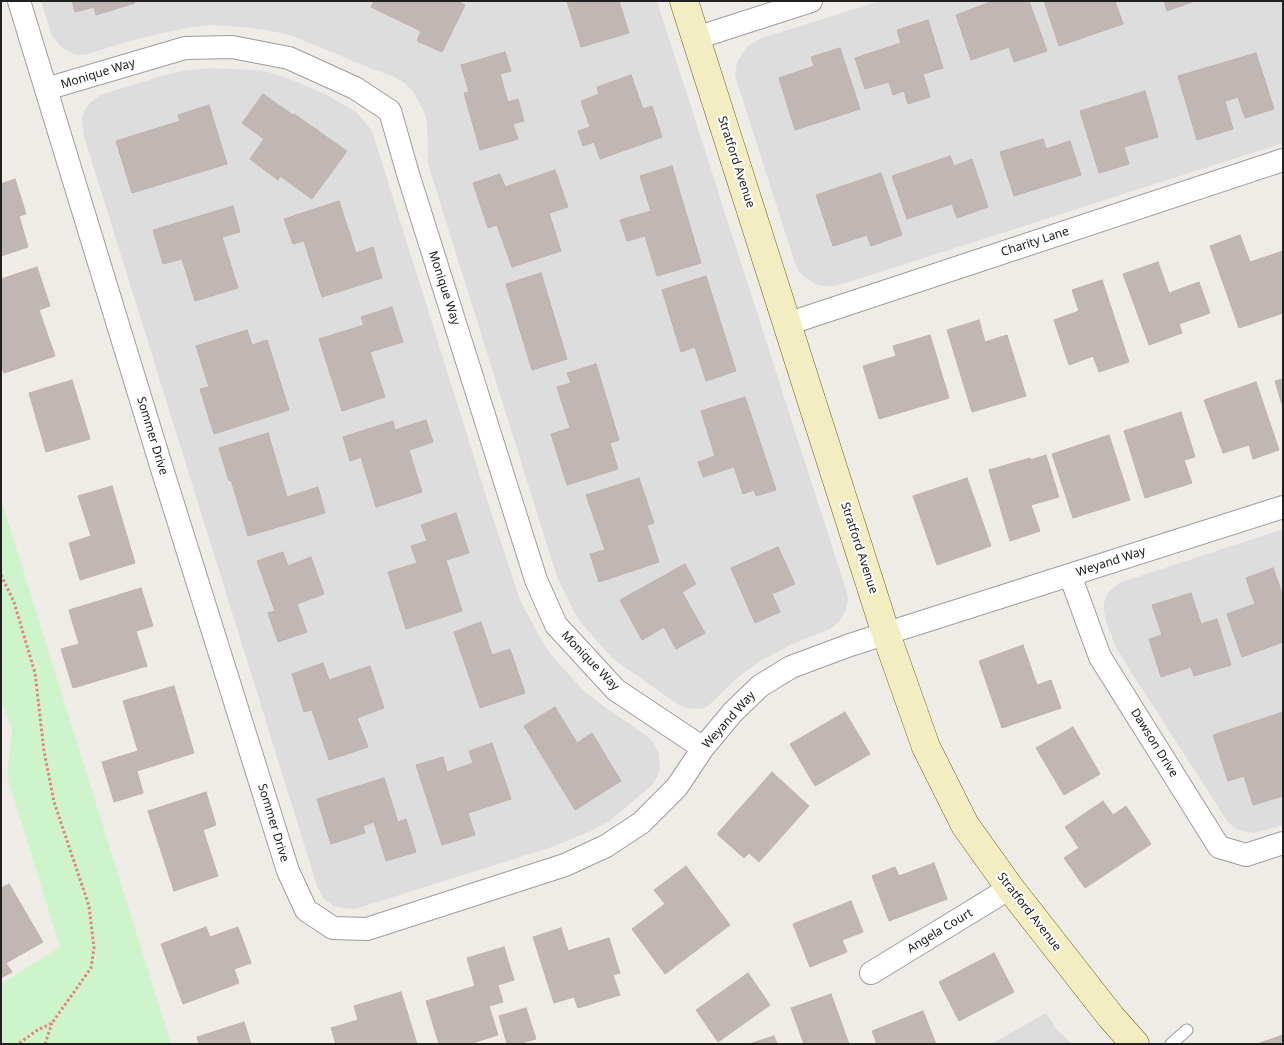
<!DOCTYPE html>
<style>
body{margin:0}
#map{position:relative;width:1284px;height:1045px;overflow:hidden;background:#efece8;font-family:"Noto Sans",sans-serif}
canvas{display:block}
.frame{position:absolute;inset:0;border:2px solid #202020;pointer-events:none}
</style>
<div id="map">
<canvas width="1284" height="1045"></canvas>
<div class="frame"></div>
</div>
<script>
const c = document.querySelector('canvas').getContext('2d');
c.lineJoin = 'round';
function fillPath(path, color) { c.fillStyle = color; c.fill(path, 'evenodd'); }
const shape = rows => new Path2D(rows.map(r => 'M' + r).join(''));
function strokePath(path, color, width, dash) { c.strokeStyle = color; c.lineWidth = width; c.lineCap = dash ? 'butt' : 'round'; c.setLineDash(dash || []); c.stroke(path); }
function drawText(font, color, halo, rows, align = 'center') {
  c.font = font + ' "Noto Sans",sans-serif'; c.lineWidth = 4; c.setLineDash([]); c.textBaseline = 'middle'; c.strokeStyle = halo; c.fillStyle = color; for (const [text, x, y, turn = 0] of rows) {
    c.save(); c.translate(x, y); c.rotate((+turn || 0) * Math.PI / 180); c.textAlign = isNaN(turn) ? turn : align; if (halo) c.strokeText(text, 0, 0); c.fillText(text, 0, 0); c.restore();
  }
}
fillPath(shape([
 [41,1,657,1,847,593,848,600,846,610,839,622,830,629,790,645,759,662,737,678,708,706,701,709,686,708,679,705,613,659,582,624,573,610,557,577,428,164,427,123,425,114,417,98,412,90,403,82,388,74,377,71,290,35,266,30,242,27,210,25,192,27,163,33,136,39,91,53,84,55,75,54,69,52,62,48,52,36],
 [880,1,1283,1,1283,143,846,283,835,286,825,286,818,285,804,277,798,270,794,260,737,82,735,75,736,69,737,62,745,49,749,45,762,38],
 [211,68,254,70,268,72,290,79,327,95,344,105,356,112,366,123,372,131,487,499,520,600,538,634,550,653,560,665,584,691,606,708,647,736,653,742,659,754,660,769,655,781,652,785,637,798,608,822,589,832,549,848,355,909,341,908,334,906,324,899,318,889,83,133,82,117,85,110,90,103,100,95,165,75,182,71],
 [1283,529,1283,825,1255,833,1246,832,1238,830,1232,826,1226,819,1126,664,1115,645,1106,621,1104,611,1104,603,1108,593,1119,583]
]), '#dedddd');
fillPath(shape([
 [1,499,171,1044,1,1044,1,984,60,947,7,776,12,731,1,697]
]), '#cdf4ca');
fillPath(shape([
 [1046,1013,1056,1029,1072,1044,991,1044]
]), '#dcdcdc');
const building = shape([
 [72,1,135,1,135,3,96,15,94,7,75,12,72,1],
 [374,1,457,1,465,5,442,52,417,41,421,31,371,7,374,1],
 [567,1,619,1,629,33,581,47,567,1],
 [993,1,1029,1,1047,51,1014,62,1009,47,971,60,956,15,993,1],
 [1044,1,1115,1,1123,24,1059,46,1044,1],
 [1164,1,1195,1,1167,11,1164,1],
 [928,20,943,68,923,74,930,97,908,104,904,91,893,95,889,82,865,89,855,58,901,43,897,30,928,20],
 [840,48,860,109,795,130,779,78,814,66,811,57,840,48],
 [505,52,511,71,500,74,508,102,518,99,524,121,513,124,518,139,480,150,464,93,469,92,461,65,505,52],
 [1256,53,1274,109,1245,118,1238,97,1225,101,1233,129,1197,140,1178,76,1256,53],
 [631,75,643,109,652,106,662,137,600,159,594,142,583,146,578,131,590,127,581,101,599,94,597,87,631,75],
 [1145,91,1158,137,1124,147,1129,164,1099,173,1080,111,1145,91],
 [263,94,293,115,294,114,347,151,312,199,280,176,278,180,250,159,264,139,242,123,263,94],
 [209,105,227,164,132,193,116,141,180,121,178,115,209,105],
 [1043,139,1046,149,1070,141,1081,175,1014,196,1000,152,1043,139],
 [950,156,954,166,972,159,988,207,957,218,952,204,907,219,892,176,950,156],
 [672,166,701,263,657,276,645,236,627,241,620,220,651,211,640,176,672,166],
 [555,170,568,207,549,213,561,251,512,267,497,225,488,228,473,183,500,174,505,187,555,170],
 [881,173,902,235,871,246,867,235,833,246,816,195,881,173],
 [15,179,26,214,19,216,28,247,1,256,1,184,15,179],
 [339,201,356,253,373,247,382,278,322,297,304,241,293,244,284,219,339,201],
 [233,206,240,232,222,237,238,288,195,301,182,259,163,264,153,230,233,206],
 [1240,235,1250,262,1283,251,1283,313,1239,328,1210,246,1240,235],
 [1158,262,1169,293,1199,282,1210,313,1179,324,1182,333,1149,345,1123,274,1158,262],
 [37,267,50,306,39,310,55,356,4,373,1,364,1,279,37,267],
 [541,273,567,359,532,370,506,284,541,273],
 [706,276,736,371,706,381,695,347,681,352,662,290,706,276],
 [1102,280,1129,362,1099,372,1093,356,1069,365,1054,320,1079,311,1072,290,1102,280],
 [392,307,403,342,370,352,385,397,342,411,319,339,364,325,361,317,392,307],
 [979,320,985,342,1007,335,1026,396,972,412,947,330,979,320],
 [247,330,252,345,267,340,289,410,214,434,200,389,209,387,196,346,247,330],
 [930,335,949,398,879,419,863,366,896,356,893,346,930,335],
 [596,364,619,440,610,443,618,469,567,485,551,434,570,428,557,387,571,383,567,373,596,364],
 [1283,379,1283,408,1275,381,1283,379],
 [72,380,90,439,46,452,29,393,72,380],
 [1256,382,1279,450,1253,459,1249,445,1223,453,1204,400,1256,382],
 [745,397,776,490,756,496,754,490,743,494,734,467,703,477,698,462,715,456,701,411,745,397],
 [1181,412,1195,457,1184,460,1192,483,1145,498,1124,431,1181,412],
 [426,420,433,442,409,450,422,492,376,507,361,457,350,461,343,437,393,421,395,430,426,420],
 [268,433,287,497,318,487,325,513,248,536,231,480,229,481,219,448,268,433],
 [1109,435,1130,500,1073,518,1052,454,1109,435],
 [1046,455,1059,497,1031,505,1040,531,1010,541,989,470,1030,458,1030,460,1046,455],
 [639,478,654,523,647,525,659,562,599,582,590,554,605,550,586,495,639,478],
 [967,478,991,546,937,565,913,496,967,478],
 [112,486,135,563,80,580,69,543,91,536,78,496,112,486],
 [456,513,469,553,446,560,462,611,406,629,388,572,417,563,411,546,427,541,421,525,456,513],
 [778,547,795,584,772,594,780,612,755,623,731,568,778,547],
 [283,552,288,566,311,557,324,594,297,604,307,632,278,642,268,613,275,611,257,561,283,552],
 [685,564,696,584,682,592,705,633,676,649,664,627,642,640,620,600,685,564],
 [1273,568,1283,596,1283,642,1242,657,1227,614,1255,604,1246,578,1273,568],
 [141,588,153,626,136,631,147,666,73,688,61,649,79,644,69,610,141,588],
 [1191,593,1201,624,1217,619,1231,665,1194,676,1191,667,1161,677,1149,639,1162,635,1152,605,1191,593],
 [481,622,492,655,510,649,525,693,480,708,454,632,481,622],
 [1023,645,1037,685,1051,680,1061,708,1002,728,979,661,1023,645],
 [323,663,329,680,370,666,384,708,357,718,368,747,329,760,312,710,304,712,292,674,323,663],
 [174,686,194,753,137,771,143,793,114,802,102,762,138,751,123,701,174,686],
 [555,707,577,743,592,733,621,781,575,810,524,726,555,707],
 [845,712,870,754,815,786,790,744,845,712],
 [1283,712,1283,763,1281,764,1283,769,1283,796,1253,805,1244,776,1228,781,1213,735,1283,712],
 [1073,727,1100,774,1064,795,1036,748,1073,727],
 [492,743,511,799,468,813,475,835,442,845,416,765,443,757,447,772,473,763,469,751,492,743],
 [772,772,809,806,759,862,749,853,744,858,717,834,772,772],
 [384,778,398,822,406,819,416,852,386,861,374,822,363,826,365,833,331,844,317,799,384,778],
 [206,792,216,825,203,830,218,876,174,891,148,811,206,792],
 [1103,801,1113,815,1126,806,1151,844,1085,888,1064,858,1079,848,1065,827,1103,801],
 [934,863,947,899,889,921,872,876,895,867,899,876,934,863],
 [686,866,730,925,665,974,632,929,665,904,654,890,686,866],
 [9,884,43,942,6,963,12,972,1,978,1,888,9,884],
 [851,901,863,932,842,940,847,952,810,967,793,924,851,901],
 [206,927,210,937,238,927,251,963,234,969,239,983,183,1004,161,944,206,927],
 [561,928,568,951,609,938,620,973,613,975,620,995,578,1008,574,997,554,1003,533,937,561,928],
 [504,947,514,980,498,985,503,1002,489,1006,498,1035,469,1044,439,1044,426,1001,475,986,467,958,504,947],
 [994,953,1014,992,959,1021,939,982,994,953],
 [748,973,770,1005,718,1042,696,1010,748,973],
 [401,992,417,1044,336,1044,331,1028,358,1020,354,1006,401,992],
 [831,994,849,1044,804,1044,791,1008,831,994],
 [526,1008,536,1039,518,1044,507,1044,499,1016,526,1008],
 [923,1011,936,1044,877,1044,872,1031,923,1011],
 [244,1022,251,1044,199,1044,197,1037,244,1022],
 [1283,1035,1283,1044,1257,1044,1283,1035],
 [774,1036,777,1044,749,1044,774,1036]
]);
fillPath(building, '#c0b7b5');
strokePath(building, '#c0b1ac', 1);
const lane = shape([
 [1171,1044,1187,1030]
]);
const street = shape([
 [19,1,163,472,288,871,306,910,333,928,367,929,565,865,606,846,641,823,677,787,703,748,733,712,760,686,791,667,850,645,1283,507],
 [696,38,811,1],
 [46,89,185,48,232,47,289,58,355,88,390,111,408,174,536,580,556,625,616,690,703,748],
 [787,324,1283,160],
 [1070,575,1100,657,1219,847,1246,855,1283,843],
 [871,973,1010,888]
]);
const secondary = shape([
 [684,1,886,634,926,747,965,825,1010,888,1111,1017,1135,1044]
]);
strokePath(lane, '#9d9d9d', 13);
strokePath(street, '#9d9d9d', 24);
strokePath(secondary, '#6c6912', 29);
strokePath(shape([
 [1,575,14,602,35,673,44,751,54,802,89,906,94,948,91,968,52,1023,36,1031,18,1044],
 [45,1044,52,1023]
]), '#ea7e82', 3, [2.5, 2.5]);
strokePath(lane, '#fff', 11);
strokePath(street, '#fff', 22);
strokePath(secondary, '#f3eec2', 28);
drawText('12px', '#202020', '#fff', [
 ["Monique Way",98,74,-17],
 ["Stratford Avenue",736,162,72],
 ["Charity Lane",1035,242,-18],
 ["Monique Way",444,288,72],
 ["Sommer Drive",152,436,73],
 ["Stratford Avenue",859,548,72],
 ["Weyand Way",1111,562,-18],
 ["Monique Way",590,661,46],
 ["Weyand Way",729,720,-48],
 ["Dawson Drive",1154,743,58],
 ["Sommer Drive",273,823,73],
 ["Stratford Avenue",1029,912,52],
 ["Angela Court",940,931,-31]
]);
</script>
